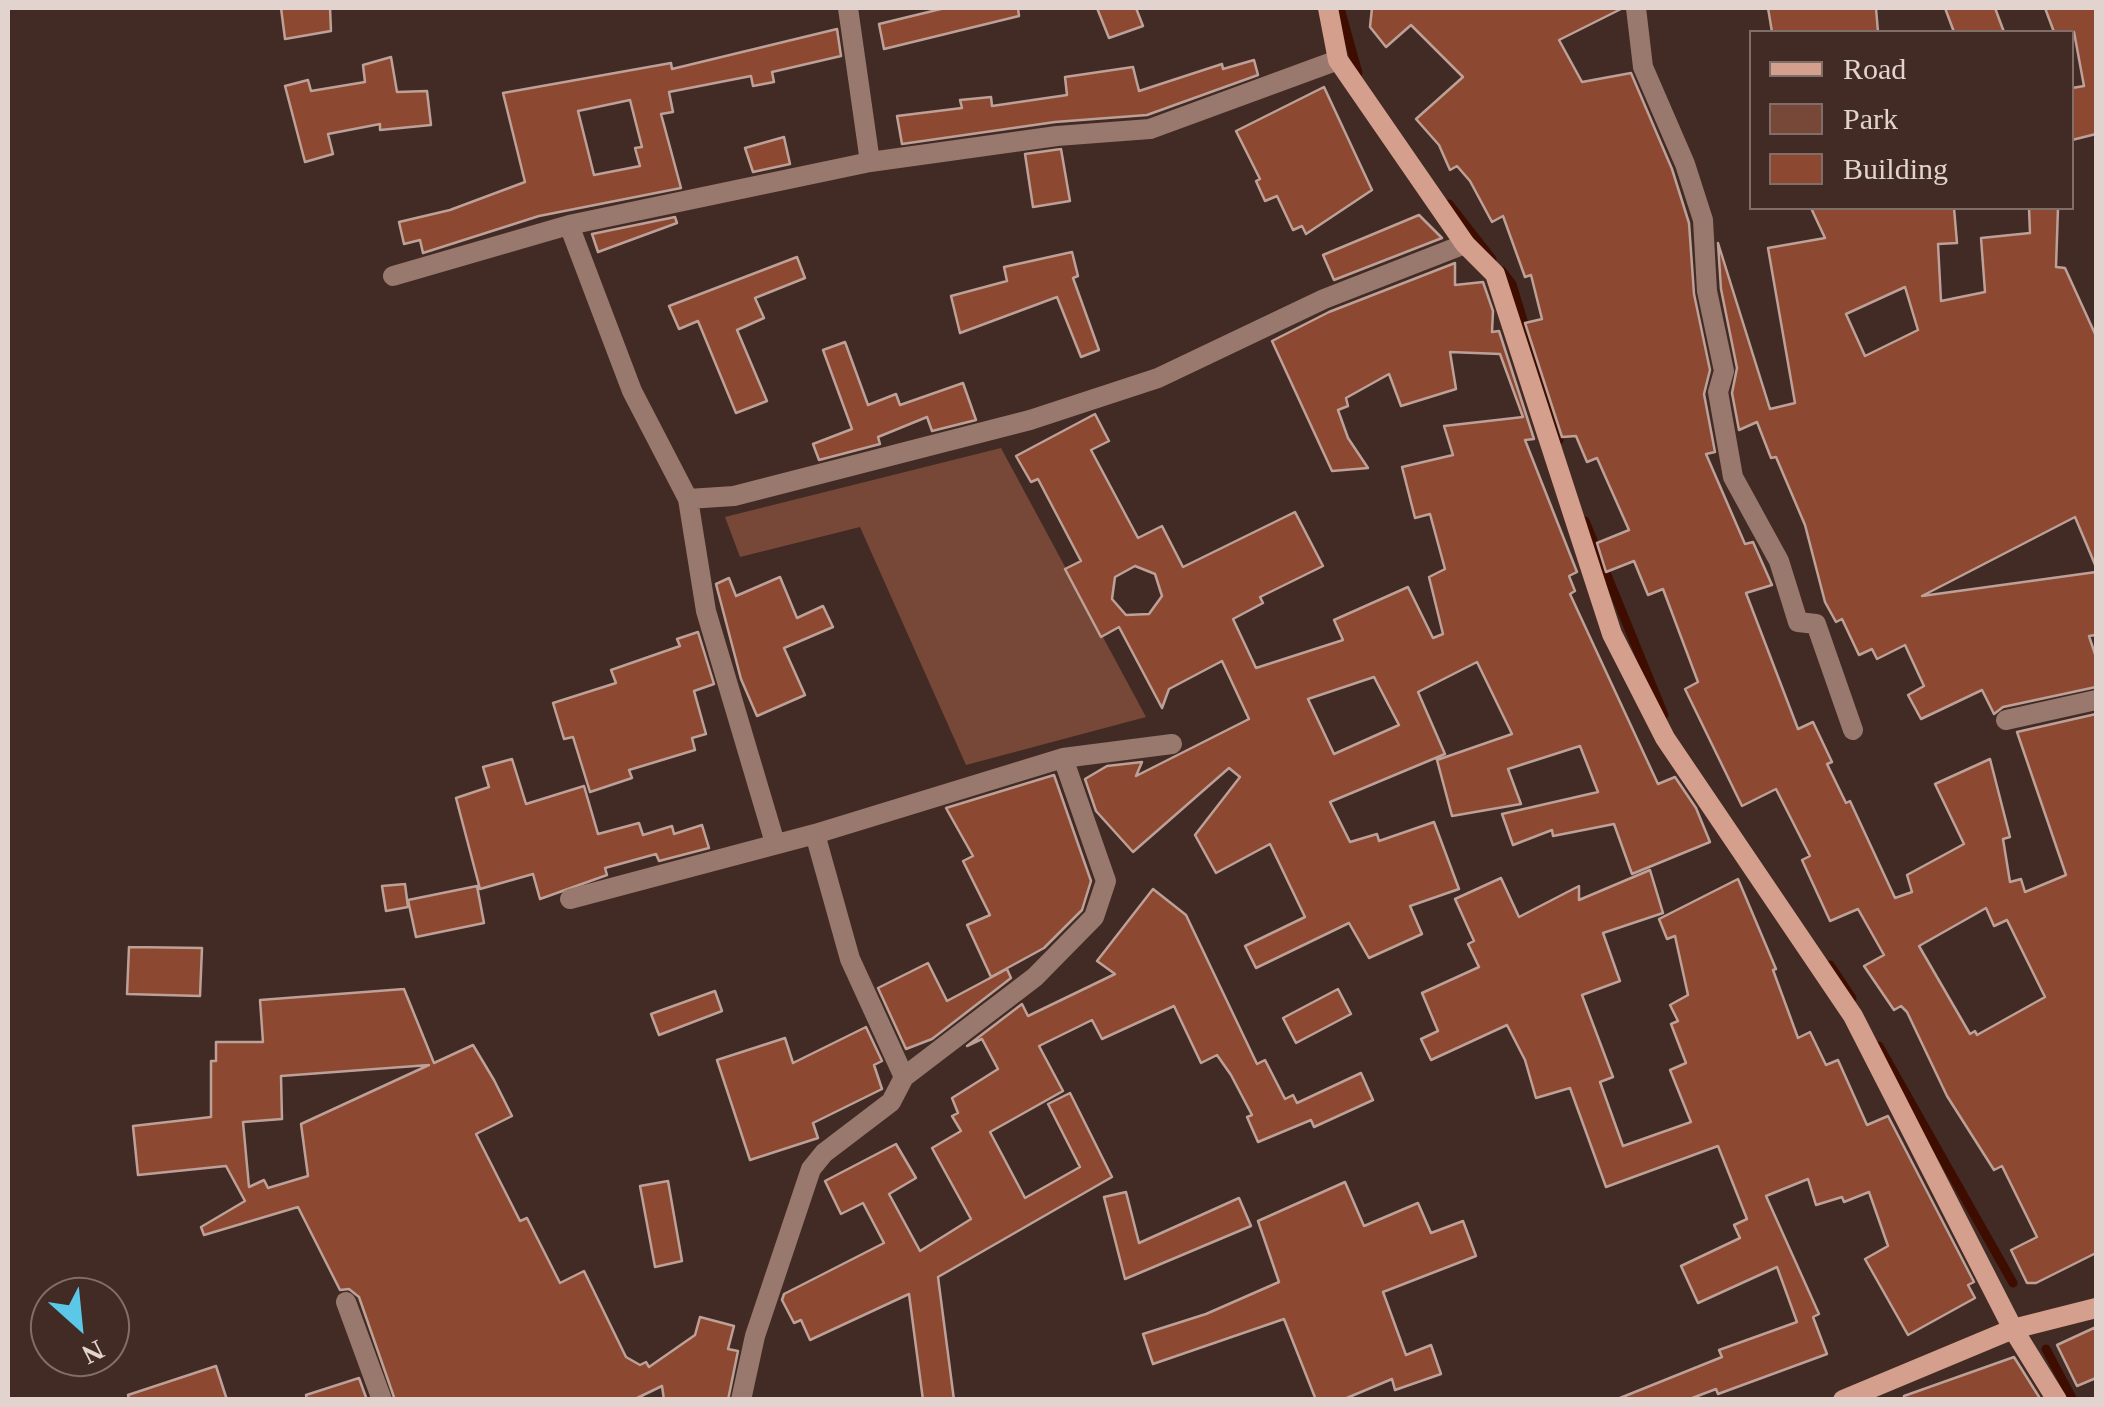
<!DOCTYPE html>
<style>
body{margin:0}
#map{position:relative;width:2104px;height:1407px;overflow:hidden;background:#412b24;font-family:"Times New Roman",serif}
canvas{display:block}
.frame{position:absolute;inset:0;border:10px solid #e2d3ce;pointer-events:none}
.legend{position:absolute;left:1749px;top:30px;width:325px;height:180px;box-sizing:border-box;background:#412b24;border:2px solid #816e68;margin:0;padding:12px 18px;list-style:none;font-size:30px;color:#e2d3ce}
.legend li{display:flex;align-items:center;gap:20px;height:50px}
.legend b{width:50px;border:2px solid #816e68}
.north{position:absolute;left:30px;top:1277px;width:100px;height:100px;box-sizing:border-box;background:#412b24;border:2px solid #816e68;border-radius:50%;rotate:153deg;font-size:28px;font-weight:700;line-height:40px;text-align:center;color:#e2d3ce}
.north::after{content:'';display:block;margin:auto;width:35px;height:45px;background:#5bc8e7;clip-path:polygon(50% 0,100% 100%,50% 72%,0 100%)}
</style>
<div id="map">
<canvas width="2104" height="1407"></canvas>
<div class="frame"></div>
<ul class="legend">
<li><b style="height:12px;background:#d49f8d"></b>Road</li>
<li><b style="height:28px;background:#774838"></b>Park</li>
<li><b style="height:28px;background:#8c4830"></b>Building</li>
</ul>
<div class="north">N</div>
</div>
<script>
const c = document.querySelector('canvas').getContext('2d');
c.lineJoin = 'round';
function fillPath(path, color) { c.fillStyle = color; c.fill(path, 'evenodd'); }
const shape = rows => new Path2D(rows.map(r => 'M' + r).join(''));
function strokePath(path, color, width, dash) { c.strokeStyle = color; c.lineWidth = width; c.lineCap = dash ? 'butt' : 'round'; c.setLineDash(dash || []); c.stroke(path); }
fillPath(shape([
 [1001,448,1146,717,966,765,860,527,740,557,725,517]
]), '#774838');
strokePath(shape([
 [1340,8,1358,73],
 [1449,204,1492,259],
 [1502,271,1512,284,1559,440],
 [1585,521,1664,715],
 [1830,965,1852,998],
 [1879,1046,2013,1283],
 [2046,1349,2073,1400]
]), '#3e0d00', 9);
const building = shape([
 [281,8,330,8,331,31,285,39,281,8],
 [945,8,1018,8,1019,16,884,49,879,24,945,8],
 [1097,8,1136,8,1143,26,1109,38,1097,8],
 [1372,8,1623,8,1559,40,1582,82,1631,73,1672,169,1689,223,1694,294,1710,370,1704,394,1715,452,1706,454,1745,544,1753,542,1772,585,1746,593,1798,729,1813,722,1832,762,1827,764,1846,803,1850,801,1895,898,1912,892,1907,875,1964,844,1935,784,1990,759,2010,837,2003,839,2010,882,2021,879,2025,892,2066,875,2017,732,2096,714,2096,1253,2036,1283,2027,1283,2011,1250,2037,1237,2002,1166,1994,1170,1947,1096,1907,1012,1901,1006,1894,1010,1864,966,1884,955,1858,909,1830,921,1802,860,1810,856,1776,789,1742,806,1685,689,1698,682,1663,589,1648,595,1634,561,1606,572,1597,543,1629,530,1597,458,1587,462,1576,436,1562,437,1525,323,1542,319,1531,275,1525,277,1503,216,1492,222,1470,181,1457,166,1450,170,1439,145,1416,119,1463,77,1411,25,1386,47,1370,27,1372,8],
 [1986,908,1994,926,2007,920,2045,997,1977,1035,1975,1031,1970,1034,1919,946,1986,908],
 [1768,8,1876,8,1878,32,1772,32,1768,8],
 [1945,8,1995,8,2004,32,1954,32,1945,8],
 [2045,8,2096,8,2096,134,2072,140,2072,88,2084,86,2074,32,2054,32,2045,8],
 [837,29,841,56,772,72,774,82,753,86,751,76,669,92,673,112,661,114,681,188,539,216,423,253,420,240,404,244,399,222,450,210,525,182,503,93,671,63,672,69,837,29],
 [630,100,642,147,635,148,640,166,594,175,578,111,630,100],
 [391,57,397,92,427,91,431,125,380,130,380,124,328,134,333,154,305,162,285,86,308,80,311,91,365,82,363,65,391,57],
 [1254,60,1258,75,1147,115,1055,122,902,144,897,116,962,108,960,100,991,97,992,106,1067,95,1065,77,1133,67,1139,91,1222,64,1223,69,1254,60],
 [1324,87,1372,190,1306,234,1302,226,1293,230,1277,196,1265,201,1256,181,1260,179,1236,131,1324,87],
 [784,137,790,164,753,172,745,148,784,137],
 [1061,149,1070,201,1033,207,1025,154,1061,149],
 [1811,208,1954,208,1957,243,1938,244,1941,301,1985,292,1981,238,2030,233,2029,208,2058,208,2056,267,2065,268,2096,336,2096,567,2075,517,1922,596,2096,572,2096,635,2089,636,2096,657,2096,687,2003,707,1994,714,1982,690,1921,719,1908,695,1924,686,1905,645,1877,659,1872,649,1859,655,1842,619,1836,622,1825,602,1805,525,1776,457,1771,458,1757,422,1739,430,1732,393,1737,368,1721,289,1718,243,1770,409,1795,403,1768,248,1825,238,1811,208],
 [1905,287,1918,330,1865,356,1846,314,1905,287],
 [1419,215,1442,238,1334,280,1323,255,1419,215],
 [675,217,677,223,598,252,592,234,675,217],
 [1072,252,1078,276,1073,278,1099,350,1081,357,1057,297,960,333,951,296,1007,281,1004,267,1072,252],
 [797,257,805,278,755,298,764,318,737,330,767,401,736,413,698,321,679,329,669,306,797,257],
 [1455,263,1455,285,1483,282,1493,311,1492,332,1499,331,1534,439,1525,440,1577,572,1569,576,1575,591,1570,594,1658,784,1675,777,1696,808,1710,842,1632,874,1614,824,1553,836,1552,830,1513,845,1502,814,1598,792,1580,746,1508,769,1521,804,1452,816,1437,760,1512,734,1477,662,1418,692,1445,754,1330,802,1350,842,1377,834,1379,841,1434,822,1459,889,1410,906,1422,934,1369,958,1349,923,1256,968,1245,946,1305,917,1270,844,1216,873,1195,835,1240,777,1229,768,1133,852,1096,811,1085,779,1107,766,1142,762,1136,776,1249,719,1222,661,1169,689,1162,708,1119,627,1101,637,1065,569,1081,561,1038,479,1031,482,1016,456,1095,414,1109,441,1091,450,1138,538,1162,526,1183,567,1295,512,1323,566,1260,597,1263,603,1233,619,1256,668,1343,640,1334,620,1408,587,1433,638,1443,634,1429,577,1445,569,1430,514,1415,518,1402,467,1453,455,1444,426,1523,417,1500,354,1450,352,1456,389,1401,406,1389,374,1346,398,1348,406,1338,410,1348,438,1368,468,1332,471,1272,341,1329,312,1455,263],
 [1135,566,1155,574,1162,596,1149,614,1126,615,1112,599,1115,577,1135,566],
 [1374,677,1399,725,1334,754,1308,699,1374,677],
 [845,342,868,405,896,394,900,405,963,383,976,420,932,431,927,417,878,437,880,444,819,460,813,444,852,429,823,350,845,342],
 [780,577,797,618,823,606,833,627,784,648,805,695,757,716,741,679,716,584,729,578,736,596,780,577],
 [698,632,714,684,694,691,706,734,692,738,695,750,629,770,632,778,590,792,573,737,564,739,553,703,616,683,611,670,680,646,677,639,698,632],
 [512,759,526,804,584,786,598,834,639,823,643,835,672,826,674,834,702,825,709,848,659,861,656,854,605,868,607,875,540,899,533,874,480,889,456,798,489,787,483,767,512,759],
 [1054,775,1091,881,1082,910,1044,948,991,977,967,925,990,915,963,861,973,856,946,808,1054,775],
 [1650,870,1663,913,1603,933,1620,981,1582,995,1613,1077,1600,1082,1623,1146,1691,1122,1670,1070,1686,1063,1671,1024,1678,1021,1670,1005,1688,995,1675,936,1667,939,1659,919,1738,879,1776,969,1773,970,1798,1038,1810,1032,1826,1065,1838,1060,1867,1125,1888,1116,1974,1282,1968,1285,1975,1298,1908,1335,1865,1259,1888,1246,1869,1192,1844,1202,1842,1197,1816,1205,1808,1179,1766,1196,1819,1314,1813,1317,1827,1354,1718,1394,1716,1389,1687,1400,1615,1400,1722,1357,1719,1350,1797,1322,1777,1267,1698,1303,1681,1266,1740,1238,1734,1225,1747,1219,1718,1146,1606,1187,1570,1088,1536,1098,1525,1060,1507,1025,1431,1060,1421,1039,1438,1031,1422,993,1479,967,1468,944,1474,941,1455,899,1501,878,1519,917,1579,886,1579,900,1650,870],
 [405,884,408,907,386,911,382,886,405,884],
 [477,886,484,923,416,937,408,900,477,886],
 [1153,889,1186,915,1257,1064,1265,1060,1285,1099,1293,1095,1297,1103,1361,1073,1373,1100,1314,1127,1311,1120,1258,1142,1247,1117,1252,1115,1231,1075,1217,1055,1201,1063,1174,1006,1102,1039,1092,1020,1039,1046,1063,1091,990,1132,1025,1198,1080,1167,1048,1104,1070,1093,1112,1177,938,1277,954,1400,923,1400,909,1294,810,1340,801,1320,794,1323,782,1300,784,1294,884,1243,863,1203,841,1214,825,1181,896,1144,916,1178,889,1194,920,1251,971,1219,932,1148,961,1131,952,1116,958,1113,952,1098,998,1069,982,1039,967,1046,1022,1004,1028,1016,1115,974,1097,961,1153,889],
 [129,947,202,948,200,996,127,994,129,947],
 [928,963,947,1001,1007,969,1011,978,932,1039,906,1049,878,988,928,963],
 [404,989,434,1063,473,1045,494,1080,512,1116,476,1134,520,1221,527,1218,560,1283,584,1271,626,1357,640,1365,646,1362,649,1367,695,1335,700,1317,734,1326,728,1349,738,1351,728,1400,664,1400,662,1386,633,1400,395,1400,359,1297,349,1289,340,1290,298,1207,204,1235,201,1227,245,1201,226,1166,138,1175,133,1126,211,1117,211,1061,216,1061,216,1042,263,1042,260,1000,404,989],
 [429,1065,301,1124,308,1176,268,1188,264,1180,249,1187,243,1122,282,1119,281,1076,429,1065],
 [1338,989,1351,1014,1296,1043,1283,1018,1338,989],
 [715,991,722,1011,659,1035,651,1014,715,991],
 [866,1027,882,1061,874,1065,882,1089,813,1123,818,1138,750,1160,717,1060,785,1038,793,1063,866,1027],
 [668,1181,682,1261,655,1267,640,1186,668,1181],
 [1345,1182,1364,1226,1418,1203,1431,1233,1463,1221,1476,1256,1383,1292,1406,1355,1431,1345,1441,1374,1395,1390,1392,1379,1342,1400,1316,1400,1284,1319,1153,1364,1143,1334,1206,1314,1279,1282,1258,1221,1345,1182],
 [1126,1192,1139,1243,1239,1198,1251,1226,1125,1279,1104,1197,1126,1192],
 [2096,1327,2096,1378,2077,1386,2057,1345,2096,1327],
 [2014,1357,2041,1400,1904,1400,1904,1396,2014,1357],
 [216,1366,227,1400,129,1400,128,1395,216,1366],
 [359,1378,367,1400,307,1400,306,1395,359,1378]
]);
fillPath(building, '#8c4830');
strokePath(building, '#bda198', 2.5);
strokePath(shape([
 [848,8,870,162],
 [1636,8,1643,67,1685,164,1703,220,1707,291,1724,371,1718,392,1733,477,1779,561,1798,622,1816,624,1853,730],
 [569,225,632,391,688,499,734,496,1030,420,1158,378,1324,299,1465,244],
 [393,276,569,225,870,162,1057,136,1150,129,1338,60],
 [688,499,706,611,775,843],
 [2006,720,2096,700],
 [570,899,815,834,1063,758,1172,744],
 [904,1077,1035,977,1094,917,1106,881,1063,758],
 [346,1302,382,1400],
 [741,1400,755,1336,811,1169,824,1153,891,1102,904,1077,850,959,815,834]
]), '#99786d', 20);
strokePath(shape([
 [1328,8,1338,60,1465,244,1495,274,1612,634,1665,738,1853,1016,2013,1329,2057,1400],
 [1843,1400,2013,1329,2096,1308]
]), '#d49f8d', 20);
</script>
